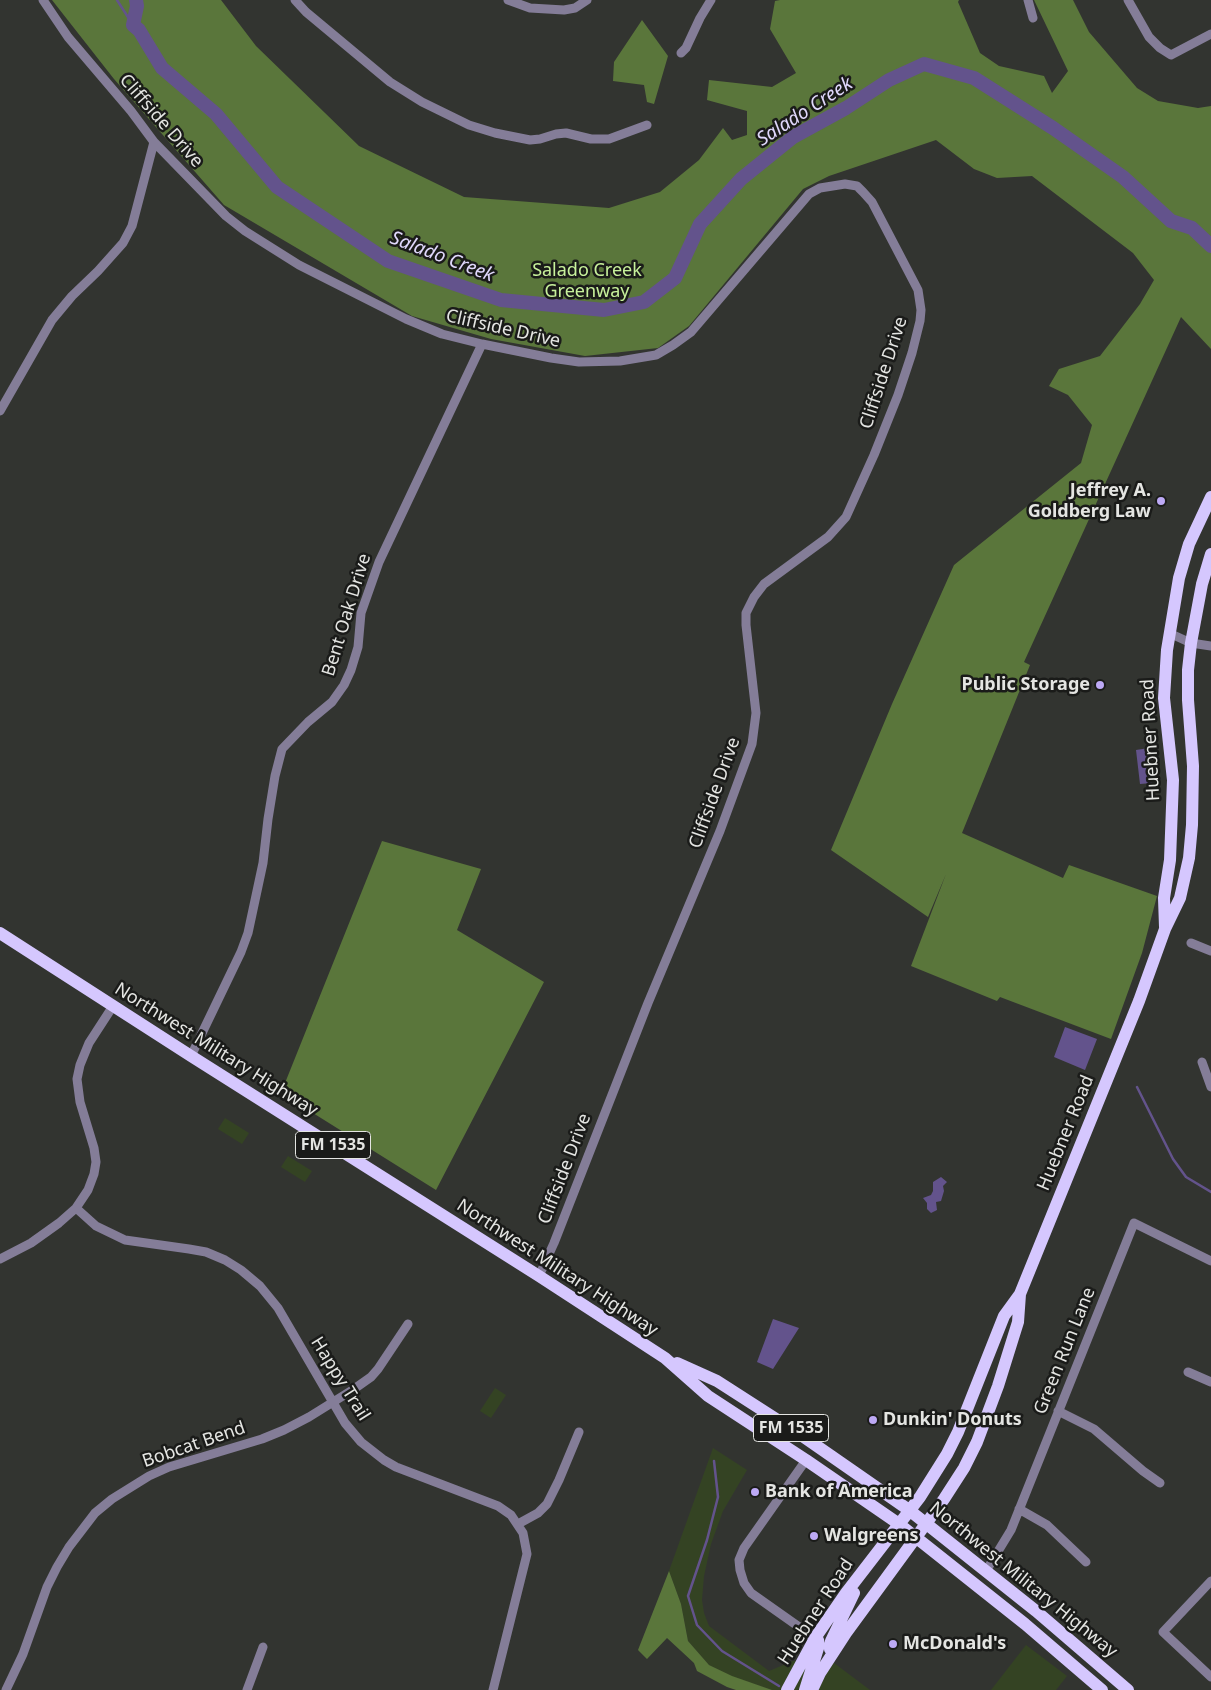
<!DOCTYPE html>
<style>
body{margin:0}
canvas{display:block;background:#323430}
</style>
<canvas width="1211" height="1690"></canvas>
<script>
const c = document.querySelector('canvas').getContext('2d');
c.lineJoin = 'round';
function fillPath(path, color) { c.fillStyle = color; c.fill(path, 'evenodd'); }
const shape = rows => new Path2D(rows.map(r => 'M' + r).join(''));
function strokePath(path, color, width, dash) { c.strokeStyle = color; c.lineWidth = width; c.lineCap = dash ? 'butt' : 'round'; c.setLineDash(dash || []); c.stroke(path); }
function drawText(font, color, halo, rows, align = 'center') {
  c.font = font + ' "Noto Sans",sans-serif'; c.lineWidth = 5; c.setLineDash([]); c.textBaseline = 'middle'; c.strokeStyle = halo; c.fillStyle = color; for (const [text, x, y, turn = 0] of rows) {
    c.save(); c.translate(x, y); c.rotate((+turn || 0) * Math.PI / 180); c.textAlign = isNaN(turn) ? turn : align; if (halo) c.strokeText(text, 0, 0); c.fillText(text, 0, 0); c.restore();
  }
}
fillPath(shape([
 [225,1118,249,1133,242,1144,218,1129],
 [288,1156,312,1171,305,1182,281,1167],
 [495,1388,506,1395,491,1418,480,1411],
 [713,1448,747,1470,723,1511,711,1544,704,1576,702,1600,704,1613,709,1626,769,1671,793,1661,834,1663,870,1690,772,1690,733,1677,709,1665,688,1641,681,1604,669,1571],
 [1026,1645,1067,1676,1056,1690,991,1690]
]), '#344323');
fillPath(shape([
 [52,0,221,0,256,46,359,146,464,197,609,208,660,192,699,160,723,128,732,140,747,135,747,111,707,100,709,80,772,87,796,73,770,29,775,1,780,0,959,0,958,2,980,53,999,66,1044,76,1052,93,1068,71,1034,0,1073,0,1089,32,1137,88,1158,101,1198,108,1211,106,1211,349,1181,317,1024,662,1030,665,962,833,1063,878,1069,865,1157,896,1142,953,1111,1039,1000,997,997,1001,911,966,946,874,928,917,831,850,892,704,954,565,1081,463,1092,425,1068,395,1049,386,1059,369,1100,356,1140,304,1154,280,1133,253,1032,176,997,178,974,169,936,140,829,176,803,189,689,326,658,348,585,356,491,339,412,316,224,205,114,79],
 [642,20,668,56,654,104,647,102,644,85,613,81,614,62],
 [382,841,481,869,457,930,544,982,436,1190,281,1093],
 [669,1571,681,1604,688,1641,709,1665,732,1676,772,1690,736,1690,727,1687,697,1671,694,1663,667,1638,647,1659,638,1650]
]), '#5a763b');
fillPath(shape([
 [1149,748,1152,783,1140,784,1136,750],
 [1065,1027,1097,1039,1085,1070,1054,1057],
 [941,1177,947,1182,943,1186,944,1191,941,1201,936,1202,937,1210,931,1213,927,1209,927,1203,923,1198,931,1195,933,1191,933,1182],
 [773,1319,799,1328,773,1369,757,1362]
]), '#63538c');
strokePath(shape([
 [117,0,133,25],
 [1137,1087,1173,1159,1186,1177,1211,1192],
 [714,1461,718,1497,707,1540,688,1596,697,1625,722,1651,779,1686]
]), '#63538c', 2.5);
strokePath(shape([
 [136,0,137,6,133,25,139,30,162,68,216,114,277,187,388,261,501,300,604,310,644,302,675,278,700,224,741,179,793,137,846,108,889,80,924,64,974,78,1053,128,1123,177,1171,221,1192,228,1211,246]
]), '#63538c', 14);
strokePath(shape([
 [43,0,68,37,131,111,154,142,226,216,245,231,299,265,406,319,442,334,482,344,551,358,579,362,620,361,656,355,673,345,691,332,809,194,820,188,845,184,857,186,863,192,872,202,918,290,921,310,920,321,912,353,898,395,874,455,846,517,828,537,764,584,754,597,746,613,746,625,756,713,752,744,720,831,648,1003,554,1243,539,1276],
 [295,0,306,12,390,82,422,102,469,125,495,133,530,140,540,139,556,134,566,133,591,139,609,139,647,125],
 [508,0,530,8,564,10,575,8,587,0],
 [1028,0,1033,18],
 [1128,0,1149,37,1160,48,1171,55,1211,34],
 [681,53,686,48,700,18,711,0],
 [0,411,52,320,72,296,98,271,123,243,132,226,154,142],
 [1169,633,1191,643,1211,646],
 [1191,943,1211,951],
 [191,1056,241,952,248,933,263,863,268,819,275,776,282,749,308,722,332,702,344,685,351,670,358,647,361,613,379,562,482,344],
 [1202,1062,1211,1087],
 [76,1208,96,1226,125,1240,189,1249,206,1252,225,1260,241,1270,260,1286,278,1308,345,1423,361,1442,384,1460,396,1467,498,1506,511,1515,523,1533,527,1554,493,1690],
 [0,1259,31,1243,59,1223,76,1208,88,1190,94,1174,96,1162,94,1148,80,1102,77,1079,80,1065,89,1043,113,1006],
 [1188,1372,1211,1382],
 [1058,1411,1094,1429,1143,1471,1160,1483],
 [806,1460,744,1548,739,1560,740,1570,744,1583,751,1593,819,1641],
 [1019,1509,1047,1525,1086,1562],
 [518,1524,538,1513,547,1504,559,1480,579,1432],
 [986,1571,1011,1530,1134,1223,1211,1261],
 [1211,1581,1163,1632,1211,1677],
 [6,1690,23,1654,47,1587,57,1567,69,1547,95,1513,112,1499,149,1476,169,1467,262,1439,284,1430,309,1417,354,1389,371,1377,378,1369,408,1324],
 [247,1690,263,1647]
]), '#847d98', 9);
strokePath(shape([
 [1165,927,1164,898,1170,860,1173,780,1164,698,1167,650,1179,578,1189,544,1211,497],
 [0,933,191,1056,539,1276,665,1358,708,1396,806,1460,899,1524,1025,1624,1102,1690],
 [677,1363,717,1381,801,1435,909,1510,1036,1611,1128,1690],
 [830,1649,831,1641,854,1593],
 [787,1690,815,1638,846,1593,920,1497,947,1454,958,1432,1004,1316,1020,1294,1139,1001,1165,929,1180,898,1189,858,1192,825,1193,766,1188,700,1188,670,1191,643,1202,584,1211,554],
 [805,1690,819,1645,818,1640],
 [812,1690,820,1673,846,1633,944,1499,964,1468,977,1442,998,1386,1018,1322,1020,1294]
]), '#d5c7fe', 12);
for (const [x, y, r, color] of [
 [1161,501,5,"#bda9f5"],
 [1100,685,5,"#bda9f5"],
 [873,1420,5,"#bda9f5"],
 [755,1492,5,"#bda9f5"],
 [814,1536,5,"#bda9f5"],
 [893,1644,5,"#bda9f5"]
]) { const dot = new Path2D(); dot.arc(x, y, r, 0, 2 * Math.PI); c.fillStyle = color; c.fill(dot); strokePath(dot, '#1a1b19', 2); }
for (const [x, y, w] of [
 [333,1145,75],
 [791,1428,75]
]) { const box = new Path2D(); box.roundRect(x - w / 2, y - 13.5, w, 27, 4); c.fillStyle = '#1a1b19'; c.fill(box); strokePath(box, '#e4e5e2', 1); }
drawText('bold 16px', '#e4e5e2', null, [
 ["FM 1535",333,1145],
 ["FM 1535",791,1428]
]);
drawText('18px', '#e4e5e2', '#1a1b19', [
 ["Cliffside Drive",161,121,49],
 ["Cliffside Drive",503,329,13],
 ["Cliffside Drive",884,373,-72],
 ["Bent Oak Drive",347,615,-73],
 ["Huebner Road",1151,740,-93],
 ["Cliffside Drive",715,793,-70],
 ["Northwest Military Highway",216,1050,32],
 ["Huebner Road",1066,1133,-68],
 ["Cliffside Drive",565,1169,-69],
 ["Northwest Military Highway",557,1268,33],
 ["Green Run Lane",1065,1351,-68],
 ["Happy Trail",340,1379,58],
 ["Bobcat Bend",194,1445,-19],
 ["Northwest Military Highway",1023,1580,39],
 ["Huebner Road",816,1612,-57]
]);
drawText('18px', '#c7f19b', '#1a1b19', [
 ["Salado Creek",587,271],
 ["Greenway",587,292]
]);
drawText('bold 18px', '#e4e5e2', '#1a1b19', [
 ["Jeffrey A.",1151,491,"right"],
 ["Goldberg Law",1151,512,"right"],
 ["Public Storage",1090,685,"right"],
 ["Dunkin' Donuts",883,1420],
 ["Bank of America",765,1492],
 ["Walgreens",824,1536],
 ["McDonald's",903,1644]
], 'left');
drawText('italic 19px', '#e0d8fb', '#1a1b19', [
 ["Salado Creek",805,112,-33],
 ["Salado Creek",442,257,21]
]);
</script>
